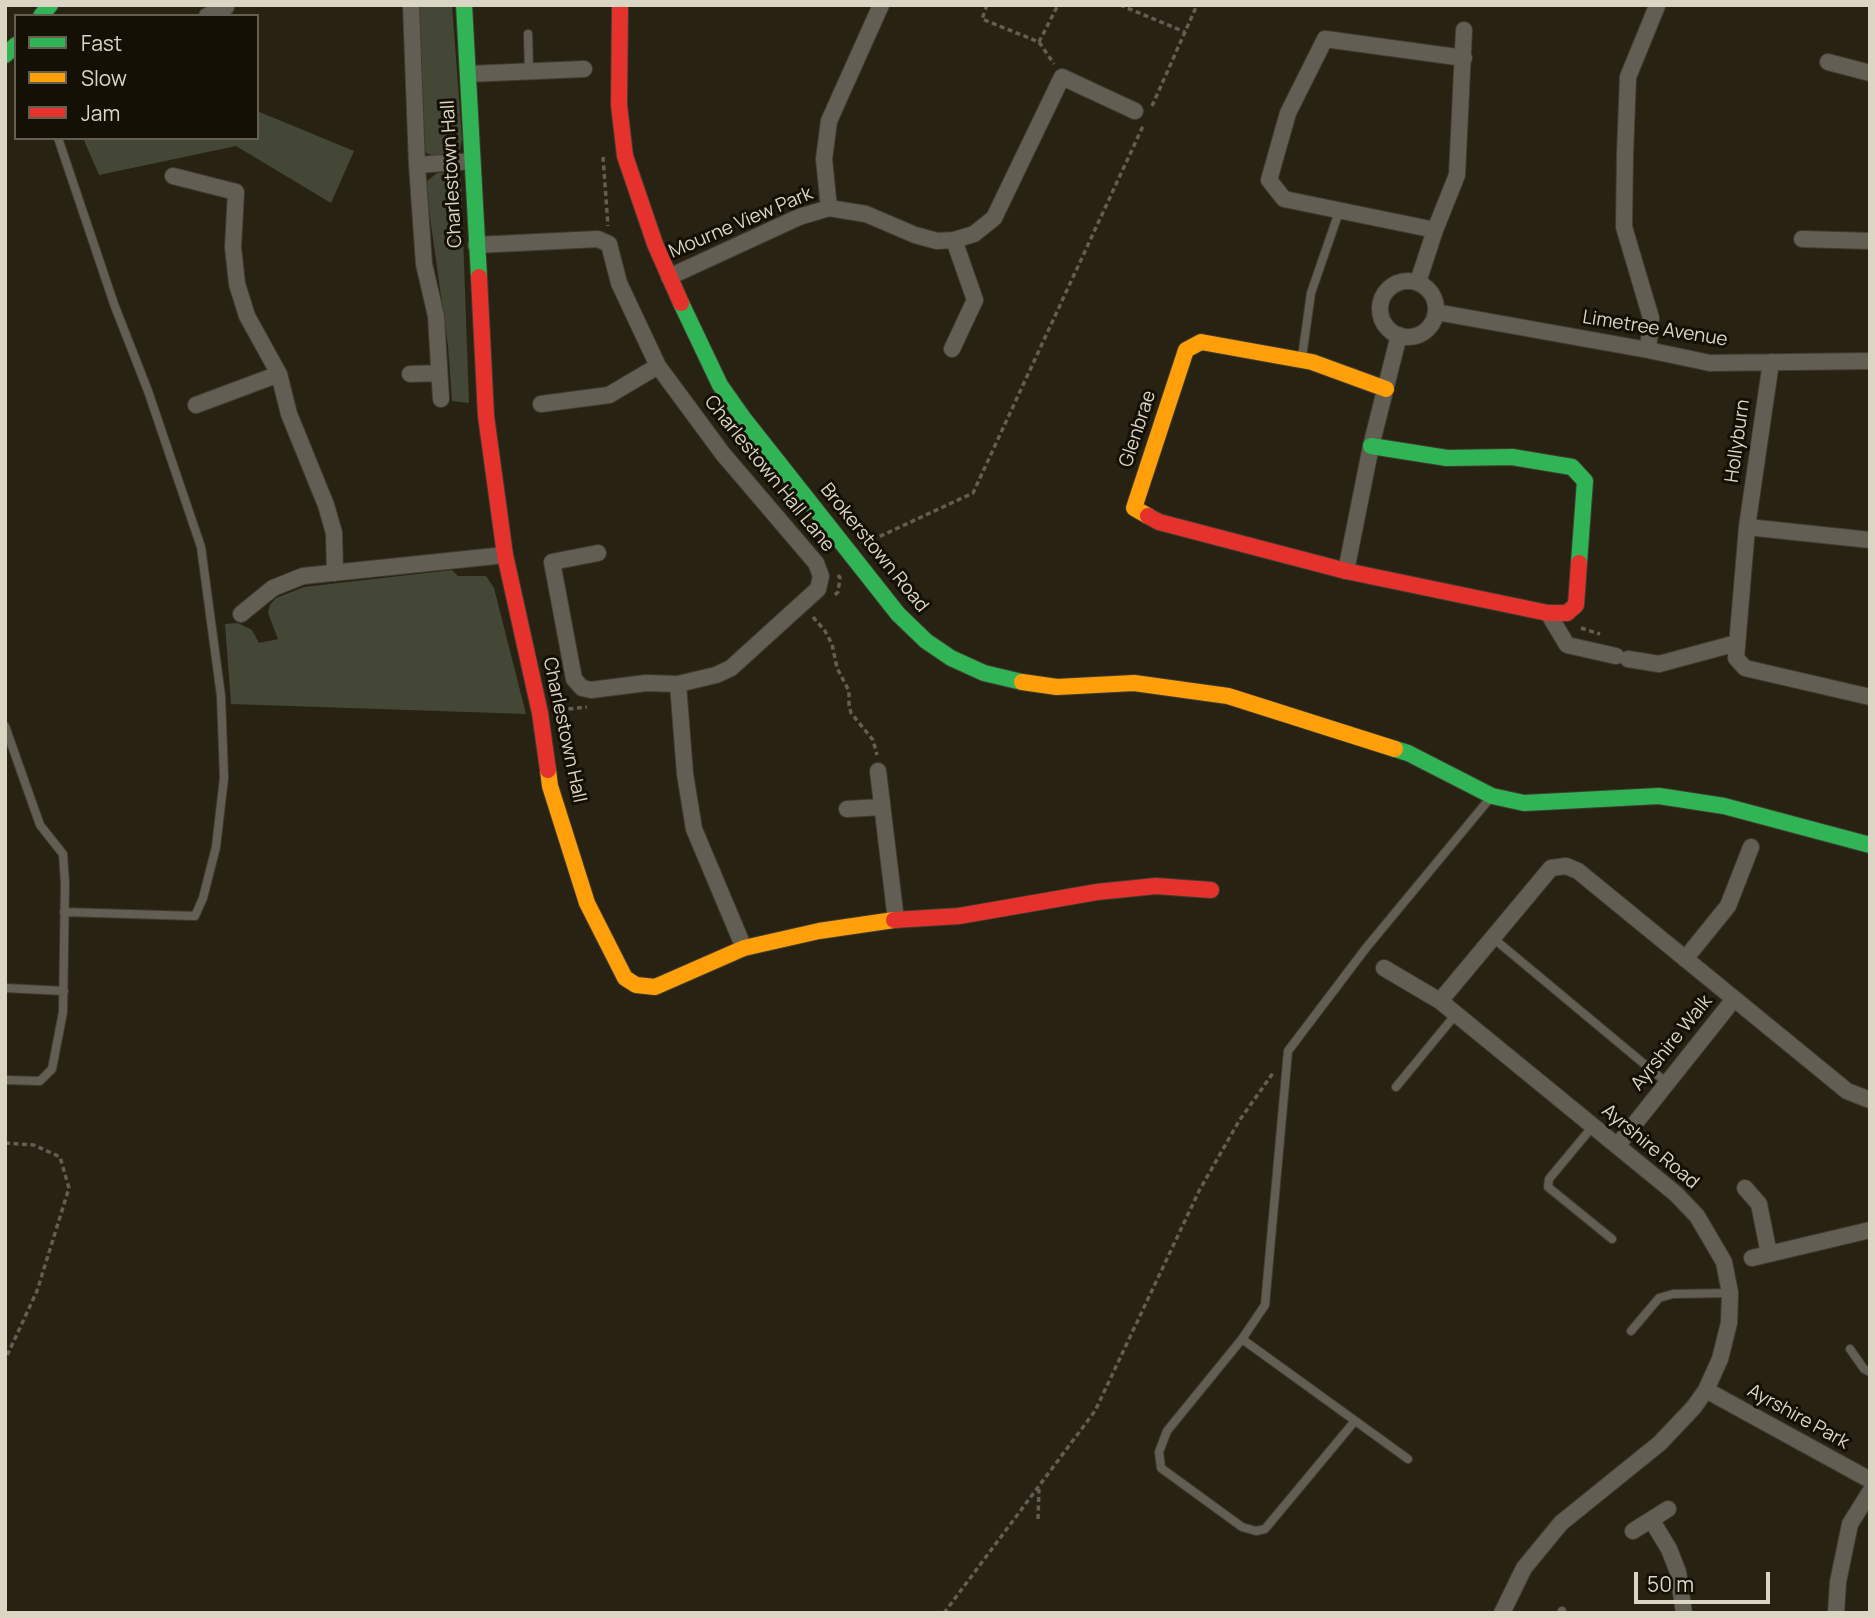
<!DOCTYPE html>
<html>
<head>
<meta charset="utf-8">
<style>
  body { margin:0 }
  #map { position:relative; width:1875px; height:1618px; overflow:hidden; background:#282212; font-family:Manrope,sans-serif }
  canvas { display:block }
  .frame { position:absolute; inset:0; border:7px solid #dbd5c4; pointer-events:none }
  .legend { position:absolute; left:14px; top:14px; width:245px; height:126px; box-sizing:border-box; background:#151005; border:2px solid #645f51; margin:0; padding:9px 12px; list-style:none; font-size:21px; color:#dbd5c4 }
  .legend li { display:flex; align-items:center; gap:14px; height:35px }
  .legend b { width:35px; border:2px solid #645f51 }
  .scale { position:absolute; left:1634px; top:1572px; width:136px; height:32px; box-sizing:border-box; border:4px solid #dbd5c4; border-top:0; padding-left:9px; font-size:21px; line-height:24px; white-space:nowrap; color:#dbd5c4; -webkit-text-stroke:5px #151005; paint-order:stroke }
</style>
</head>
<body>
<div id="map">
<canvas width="1875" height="1618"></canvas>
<div class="frame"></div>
<ul class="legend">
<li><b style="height:9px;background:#30b455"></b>Fast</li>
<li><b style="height:9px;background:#ff9f0a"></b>Slow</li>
<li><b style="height:9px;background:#e5322d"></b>Jam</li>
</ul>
<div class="scale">50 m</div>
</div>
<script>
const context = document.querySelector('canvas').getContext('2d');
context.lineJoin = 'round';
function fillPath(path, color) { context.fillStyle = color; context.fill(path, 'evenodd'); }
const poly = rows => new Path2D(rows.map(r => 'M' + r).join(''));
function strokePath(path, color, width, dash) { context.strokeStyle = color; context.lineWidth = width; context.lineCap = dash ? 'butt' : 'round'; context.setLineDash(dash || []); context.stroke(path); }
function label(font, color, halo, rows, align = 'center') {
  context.font = font + ' Manrope,sans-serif'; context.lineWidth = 6; context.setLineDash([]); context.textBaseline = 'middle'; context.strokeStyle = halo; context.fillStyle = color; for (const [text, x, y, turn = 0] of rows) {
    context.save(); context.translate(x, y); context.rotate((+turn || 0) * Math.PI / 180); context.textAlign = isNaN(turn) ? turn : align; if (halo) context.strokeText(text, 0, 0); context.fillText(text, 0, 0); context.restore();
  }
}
const green = poly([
  [417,5,452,5,462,139,460,149,453,156,437,157,426,153,423,144],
  [257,111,354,151,331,203,236,146,99,175,83,138,257,138],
  [454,172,461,180,469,403,452,401,448,346,427,196,427,181,437,173],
  [452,570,458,576,486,576,494,588,526,714,231,704,225,624,238,623,252,630,259,643,278,639,268,613,270,605,276,598,304,587]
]);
const path = poly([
  [987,5,982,19,1039,42,1054,64],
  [1120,5,1185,32],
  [1039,42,1058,5],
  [1152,106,1197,5],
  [603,157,608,226],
  [863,539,872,540,877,547,878,557],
  [872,540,973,493,1143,126],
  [835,595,838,592,840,578,837,573],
  [813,617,825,631,832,644,837,668,849,691,849,704,851,713,873,740,877,755],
  [1581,628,1600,634],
  [560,710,587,707],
  [5,1143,34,1145,60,1157,69,1188,37,1291,5,1360],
  [1038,1519,1039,1489],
  [944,1613,1095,1411,1199,1191,1239,1121,1273,1073]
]);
const lane = poly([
  [528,34,529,71],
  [58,138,114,304,148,391,201,547,221,696,224,778,216,847,203,898,195,916,64,912],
  [1302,357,1311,293,1340,209],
  [5,726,40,825,63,854,65,883,63,1012,52,1069,40,1081,5,1080],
  [1493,938,1667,1083],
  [5,988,64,991],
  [1396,1087,1456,1014],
  [1593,1126,1549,1179,1548,1187,1612,1239],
  [1631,1331,1659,1298,1673,1294,1730,1293],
  [1242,1339,1167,1431,1159,1452,1161,1468,1242,1527,1256,1531,1265,1529,1354,1422],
  [1850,1349,1864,1369,1870,1372],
  [1408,1459,1242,1339,1265,1305,1288,1051,1366,948,1491,797],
  [1562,1611,1562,1613]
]);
const street = poly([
  [411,5,417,165,472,161],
  [207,16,226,7],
  [1828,62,1870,73],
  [468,74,584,69],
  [417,165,424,264,436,316,441,399],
  [173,176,236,192,233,247,237,284,247,316,279,374,289,414,326,505,334,533,335,573],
  [829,208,824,159,829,121,881,5],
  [1435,230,1284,199,1269,180,1288,113,1325,39,1464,58],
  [1802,239,1870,241],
  [476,245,598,239,609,244,619,283,658,366,723,454,816,563,821,576,818,589,731,668,716,675,678,684,646,683,591,690,582,688,574,679,552,562,598,553],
  [669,277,799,217,829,208,866,214,915,235,937,241,954,240,974,234,994,218,1062,77,1135,111],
  '1380 309a28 28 0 1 1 56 0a28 28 0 1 1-56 0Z',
  [1418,282,1435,230,1457,175,1464,30],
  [1436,312,1648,350,1710,363,1870,361],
  [952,349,975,300,954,240],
  [1648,350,1651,318,1624,227,1625,154,1628,77,1657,6],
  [1771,362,1747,527,1736,658,1745,668,1870,697],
  [410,374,439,373],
  [541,404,609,395,658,366],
  [196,405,279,374],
  [1747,527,1870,540],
  [1346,571,1371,446,1399,335],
  [1548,613,1567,645,1616,656],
  [241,614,273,588,303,576,505,555],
  [1628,659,1659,664,1737,643],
  [678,684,685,774,694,829,744,948],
  [878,771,896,920],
  [847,809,882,807],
  [1685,959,1728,906,1751,847],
  [1384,968,1440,1001,1676,1194,1697,1216,1724,1262,1730,1293,1729,1323,1720,1359,1706,1390,1694,1407,1660,1443,1561,1523,1524,1568,1502,1613],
  [1440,1001,1551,868,1566,866,1578,871,1847,1091,1870,1100],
  [1617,1146,1734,999],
  [1745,1188,1759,1204,1769,1254],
  [1752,1258,1870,1230],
  [1706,1390,1870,1480],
  [1652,1521,1669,1549,1678,1572,1684,1613],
  [1633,1531,1668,1509],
  [1836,1613,1838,1582,1850,1524,1870,1492]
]);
const fast = poly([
  [464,5,479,277],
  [41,16,50,5],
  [5,55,16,45],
  [681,303,720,385,744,419,898,614,926,641,951,658,984,673,1022,682],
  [1371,446,1447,458,1512,457,1572,467,1585,481,1579,563],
  [1395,749,1408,753,1492,796,1524,803,1659,796,1724,806,1870,845]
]);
const slow = poly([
  [1148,516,1134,508,1186,350,1201,342,1312,362,1386,389],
  [1022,682,1057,687,1134,683,1228,696,1395,749],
  [548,770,550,786,587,903,625,978,636,985,655,987,744,948,819,931,894,920]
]);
const jam = poly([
  [620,5,619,105,625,156,655,244,681,303],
  [479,277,486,416,505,555,540,713,548,770],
  [1148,516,1159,522,1346,571,1548,613,1567,613,1576,605,1579,563],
  [894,920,959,916,1097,892,1156,886,1211,890]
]);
const streetNames = [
  ["Charlestown Hall",452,174,-93],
  ["Mourne View Park",741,223,-23],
  ["Limetree Avenue",1655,329,9],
  ["Glenbrae",1138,429,-72],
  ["Hollyburn",1738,441,-82],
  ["Charlestown Hall Lane",769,474,51],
  ["Brokerstown Road",874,548,51],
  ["Charlestown Hall",564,730,78],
  ["Ayrshire Walk",1672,1043,-51],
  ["Ayrshire Road",1650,1147,40],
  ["Ayrshire Park",1798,1417,29]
];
fillPath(green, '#444736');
strokePath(lane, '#413c31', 10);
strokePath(street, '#413c31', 18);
strokePath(fast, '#413c31', 18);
strokePath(slow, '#413c31', 18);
strokePath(jam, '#413c31', 18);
strokePath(path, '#635e54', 3.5, [5, 3.5]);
strokePath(lane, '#635e53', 8);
strokePath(street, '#635e53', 16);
strokePath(fast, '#30b455', 16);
strokePath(slow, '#ff9f0a', 16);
strokePath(jam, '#e5322d', 16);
label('19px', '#dbd5c4', '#151005', streetNames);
</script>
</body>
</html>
